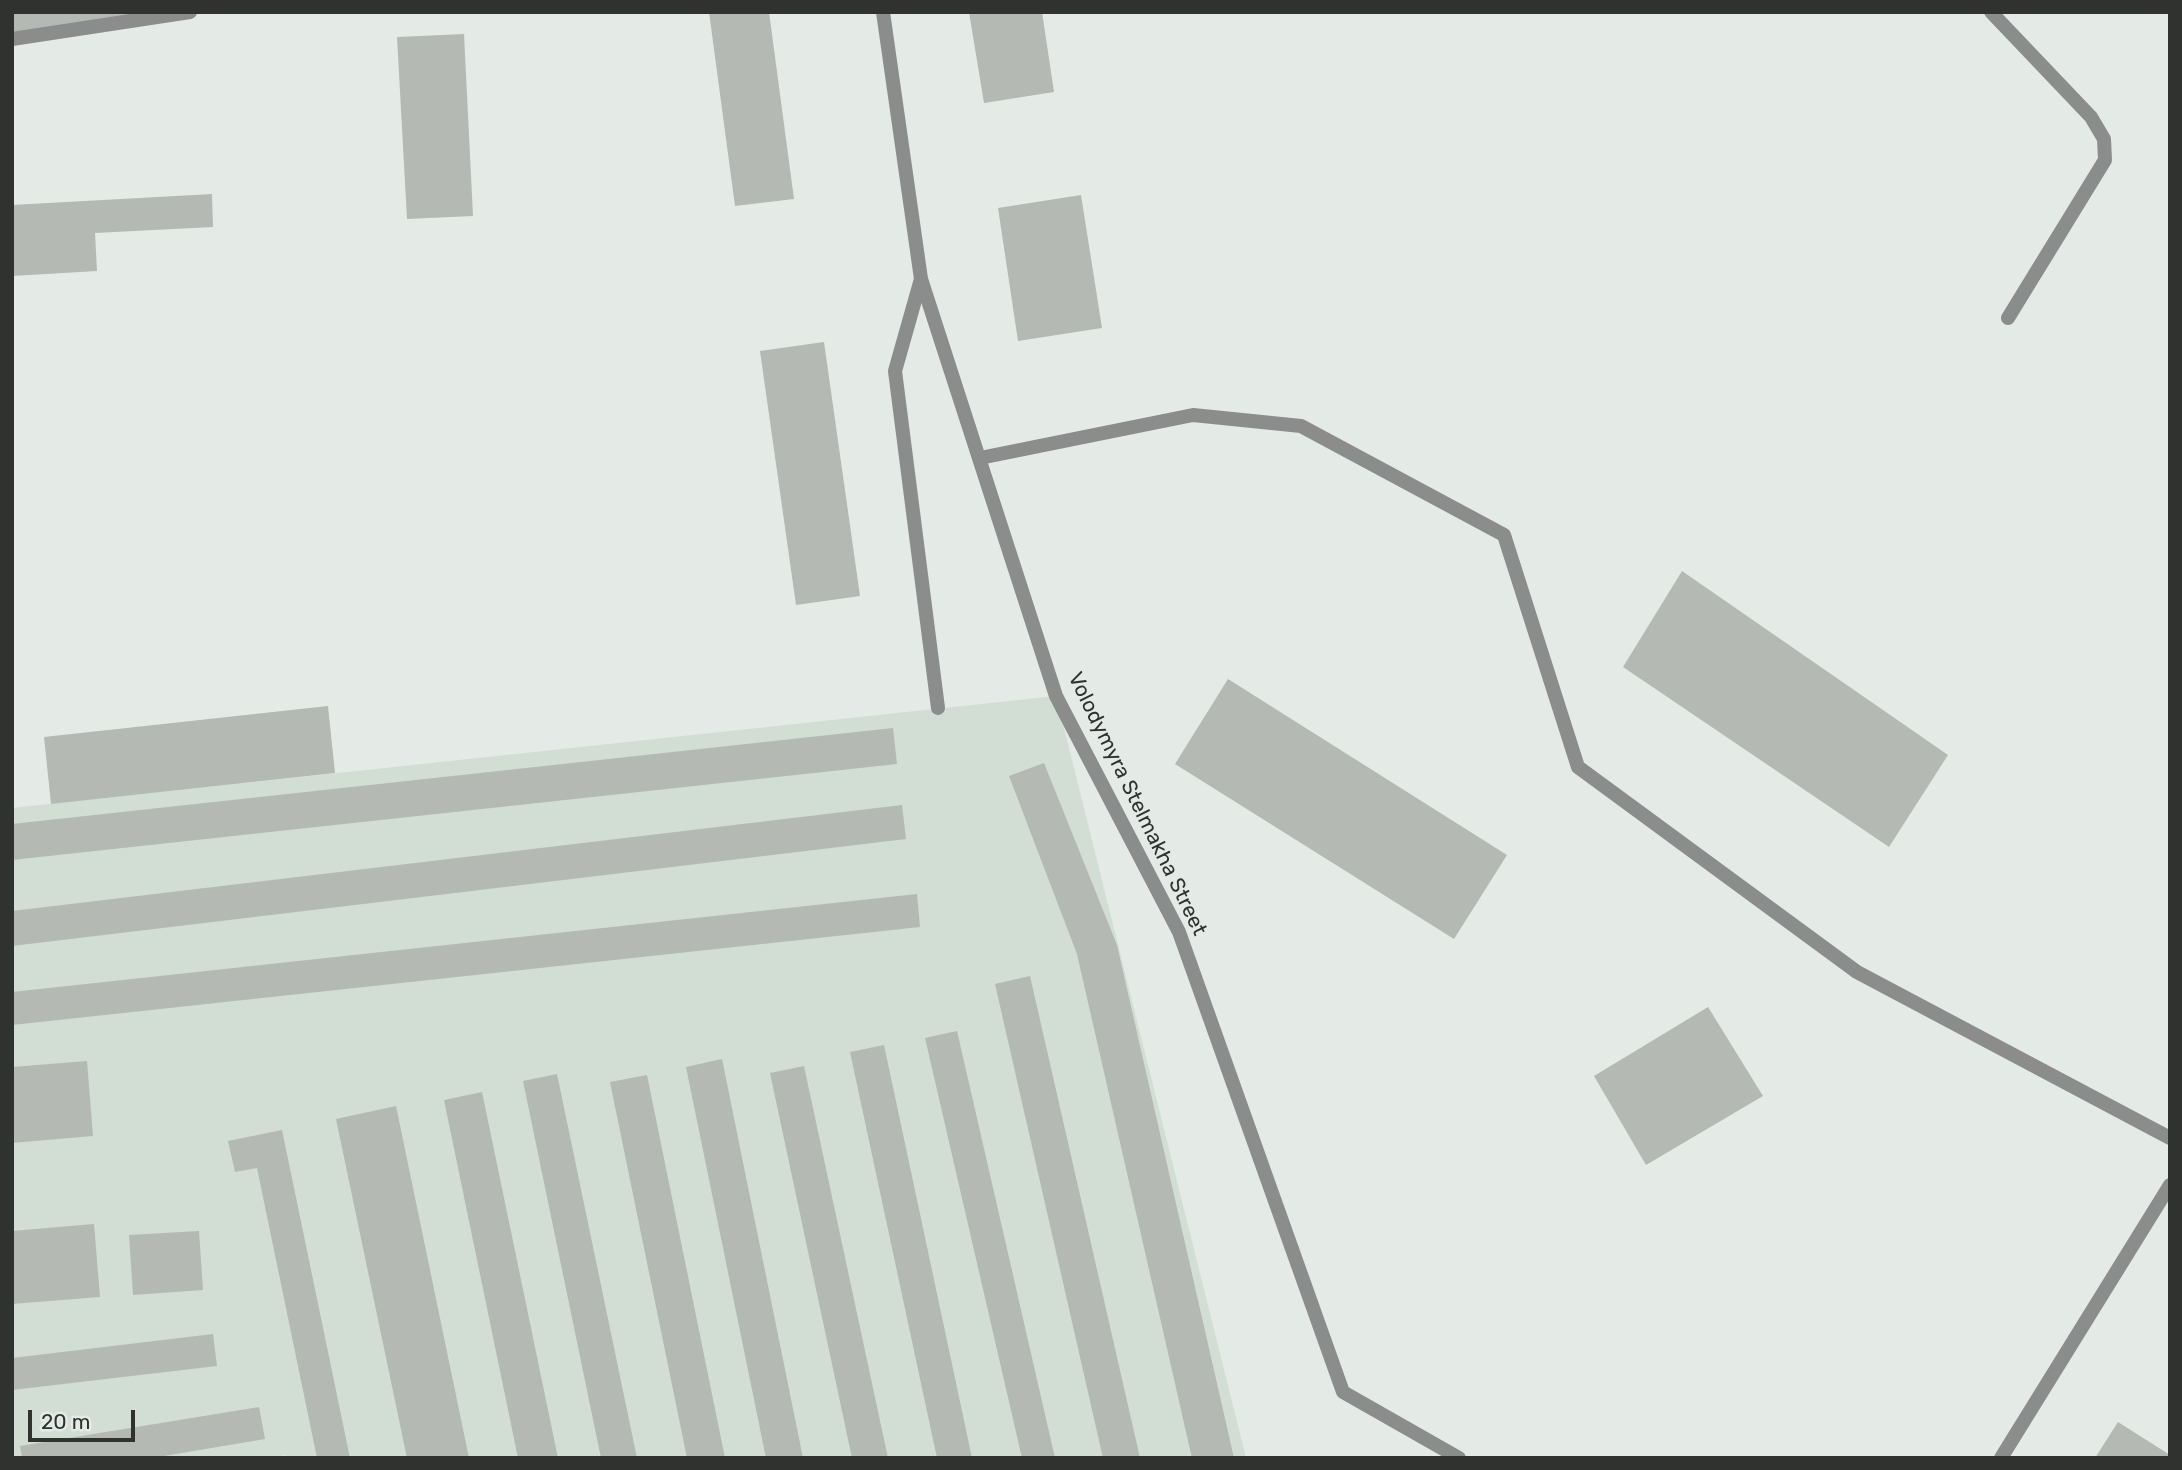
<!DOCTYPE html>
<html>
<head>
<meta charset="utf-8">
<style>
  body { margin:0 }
  #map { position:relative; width:2182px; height:1470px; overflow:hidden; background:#e4eae5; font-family:Rubik,sans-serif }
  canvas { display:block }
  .frame { position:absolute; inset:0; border:14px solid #303230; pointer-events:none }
  .scale { position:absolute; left:28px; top:1410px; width:107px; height:32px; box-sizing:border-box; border:4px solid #303230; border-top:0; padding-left:9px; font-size:21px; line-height:24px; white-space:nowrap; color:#303230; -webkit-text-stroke:5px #e4eae5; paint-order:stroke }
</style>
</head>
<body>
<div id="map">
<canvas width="2182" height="1470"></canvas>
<div class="frame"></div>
<div class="scale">20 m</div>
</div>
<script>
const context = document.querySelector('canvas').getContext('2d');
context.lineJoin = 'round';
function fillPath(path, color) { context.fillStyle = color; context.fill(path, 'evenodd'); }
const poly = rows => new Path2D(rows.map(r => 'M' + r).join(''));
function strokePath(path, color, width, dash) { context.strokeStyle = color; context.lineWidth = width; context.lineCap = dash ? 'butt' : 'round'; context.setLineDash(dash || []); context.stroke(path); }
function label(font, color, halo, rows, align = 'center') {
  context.font = font + ' Rubik,sans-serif'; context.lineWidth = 6; context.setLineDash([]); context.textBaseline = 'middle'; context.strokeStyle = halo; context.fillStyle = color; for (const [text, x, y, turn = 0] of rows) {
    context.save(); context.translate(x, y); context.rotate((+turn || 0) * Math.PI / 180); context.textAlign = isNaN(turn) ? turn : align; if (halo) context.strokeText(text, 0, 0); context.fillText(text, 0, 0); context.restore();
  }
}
const built = poly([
  [1056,696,1246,1458,287,1458,286,1455,268,1458,12,1458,12,808]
]);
const building = poly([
  [12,12,193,12,12,37],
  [709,12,769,12,794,199,735,206],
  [969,12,1042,12,1054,92,984,103],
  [464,34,473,216,407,219,397,37],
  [212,194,213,227,95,233,97,271,12,276,12,205],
  [1081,195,1102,328,1018,341,998,208],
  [824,342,860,596,796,605,760,351],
  [1682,571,1948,755,1889,847,1623,667],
  [1228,679,1507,855,1454,939,1175,764],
  [328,706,335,773,51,804,44,737],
  [893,728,897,764,12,860,12,824],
  [1044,763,1117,945,1234,1458,1192,1458,1077,954,1009,776],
  [902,805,906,839,12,946,12,911],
  [917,894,920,927,12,1025,12,992],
  [1030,976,1140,1458,1103,1458,995,984],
  [1708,1007,1763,1096,1646,1165,1594,1076],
  [957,1031,1055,1458,1022,1458,925,1038],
  [884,1045,972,1458,937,1458,850,1052],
  [722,1059,803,1458,766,1458,686,1067],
  [87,1061,93,1136,12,1143,12,1067],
  [804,1066,888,1458,852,1458,770,1073],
  [557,1074,637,1458,601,1458,523,1081],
  [647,1075,725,1458,687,1458,610,1082],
  [482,1092,558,1458,518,1458,444,1100],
  [396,1106,469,1458,407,1458,336,1119],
  [282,1130,350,1458,317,1458,257,1168,235,1172,228,1141],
  [94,1224,100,1297,12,1304,12,1231],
  [199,1231,203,1290,133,1295,129,1235],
  [213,1334,217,1366,12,1390,12,1358],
  [259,1407,265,1439,152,1458,22,1458,20,1446],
  [2118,1422,2170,1455,2170,1458,2095,1458]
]);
const service = poly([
  [1991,12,2091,117,2104,139,2105,160,2008,318],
  [12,39,190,12],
  [921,279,895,371,938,708],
  [980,458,1193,415,1301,426,1504,535,1578,767,1857,972,2170,1138]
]);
const minor = poly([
  [883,12,921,279,1056,696,1179,932,1343,1392,1459,1458],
  [2001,1458,2170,1185]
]);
const streetNames = [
  ["Volodymyra Stelmakha Street",1137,804,64]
];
fillPath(built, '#d2ddd3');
fillPath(building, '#b4b9b4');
strokePath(service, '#8a8d8b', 14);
strokePath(minor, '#8a8d8b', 14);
label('21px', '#303230', '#e4eae5', streetNames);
</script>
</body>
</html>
